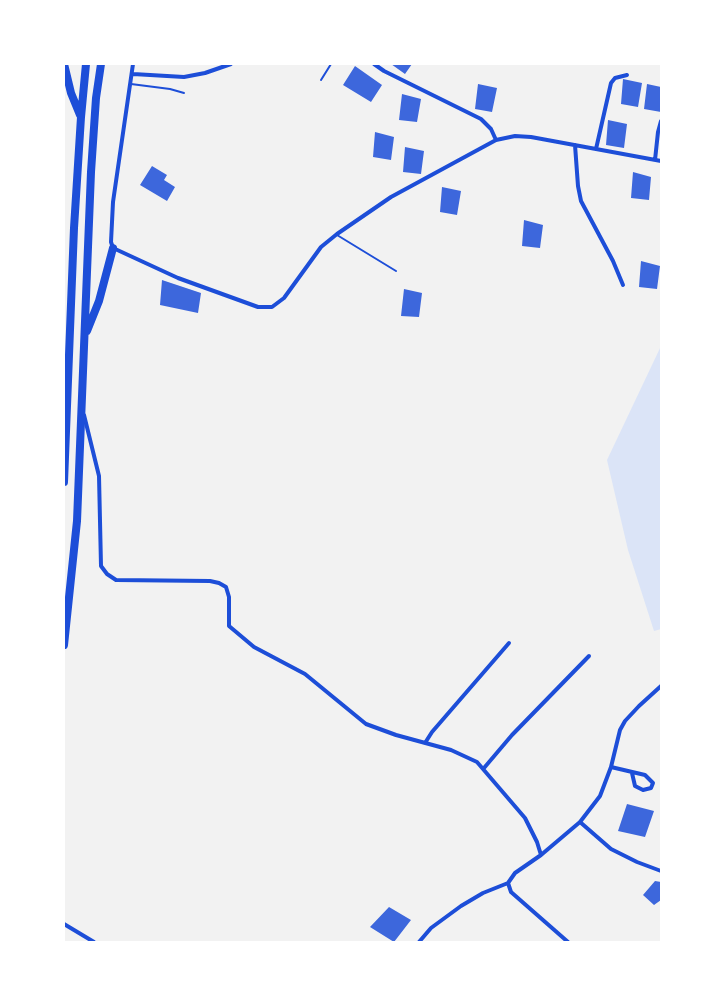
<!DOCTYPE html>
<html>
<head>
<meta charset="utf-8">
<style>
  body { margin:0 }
  #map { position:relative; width:725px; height:1006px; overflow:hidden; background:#f2f2f2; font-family:Helvetica,sans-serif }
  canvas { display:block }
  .frame { position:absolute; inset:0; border:65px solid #fff; pointer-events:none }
</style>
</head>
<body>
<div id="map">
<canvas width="725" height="1006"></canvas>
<div class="frame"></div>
</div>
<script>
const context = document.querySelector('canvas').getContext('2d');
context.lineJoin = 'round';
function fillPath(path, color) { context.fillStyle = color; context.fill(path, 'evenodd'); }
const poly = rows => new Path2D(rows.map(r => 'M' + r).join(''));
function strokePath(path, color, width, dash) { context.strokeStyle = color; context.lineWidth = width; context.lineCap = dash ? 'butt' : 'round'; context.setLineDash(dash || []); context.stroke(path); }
const green = poly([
  [661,346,661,629,654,631,628,550,607,460]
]);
const building = poly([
  [391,64,412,64,405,74],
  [355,66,382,85,371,102,343,85],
  [623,79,642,83,638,107,621,104],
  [478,84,497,88,492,112,475,109],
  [647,84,661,87,661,112,644,109],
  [402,94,421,99,417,122,399,120],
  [608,120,627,124,624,148,606,145],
  [375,132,394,137,391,160,373,157],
  [405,147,424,151,421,174,403,172],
  [152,166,167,175,164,180,175,187,167,201,140,185],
  [633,172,651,177,649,200,631,198],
  [442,187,461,191,457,215,440,212],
  [524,220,543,225,540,248,522,246],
  [641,261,660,266,657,289,639,287],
  [162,280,201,293,198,313,160,305],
  [404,289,422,293,419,317,401,316],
  [627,804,654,811,645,837,618,831],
  [655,881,661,882,661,900,654,905,643,895],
  [389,907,411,920,394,942,370,927]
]);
const service = poly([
  [321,80,331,64],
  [131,84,170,89,184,93],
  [337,235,396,271]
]);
const minor = poly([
  [133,64,113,202,111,242,113,248,178,278,258,307,272,307,284,298,321,247,337,234,391,197,496,140,515,136,531,137,661,161],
  [374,64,384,71,481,119,491,129,496,140],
  [133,74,184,77,205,73,231,64],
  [575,145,578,186,581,201,613,261,623,285],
  [596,149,611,83,615,78,627,75],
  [655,160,658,132,661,121],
  [84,415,99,476,101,566,107,574,116,580,210,581,219,583,226,587,229,597,229,626,254,647,305,674,366,724,396,735,451,750,477,762,525,818,537,842,541,855],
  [425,743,432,732,509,643],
  [611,767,645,775,653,783,651,788,643,790,635,786,632,773],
  [484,768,512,735,589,656],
  [580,822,611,849,637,862,661,871],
  [508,883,511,892,568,942],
  [64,924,94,942],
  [419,942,431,928,461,906,483,893,508,883,515,873,541,855,580,822,600,796,611,767,620,730,625,721,639,706,661,686]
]);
const motorway = poly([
  [64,64,71,93,80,115],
  [87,331,99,301,113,248],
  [64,482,74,228,81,117,86,64],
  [64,645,77,521,91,172,96,98,101,64]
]);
fillPath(green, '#dbe4f7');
fillPath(building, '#3d67dc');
strokePath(service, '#1d4ed8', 2);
strokePath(minor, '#1d4ed8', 4);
strokePath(motorway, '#1d4ed8', 8);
</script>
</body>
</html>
